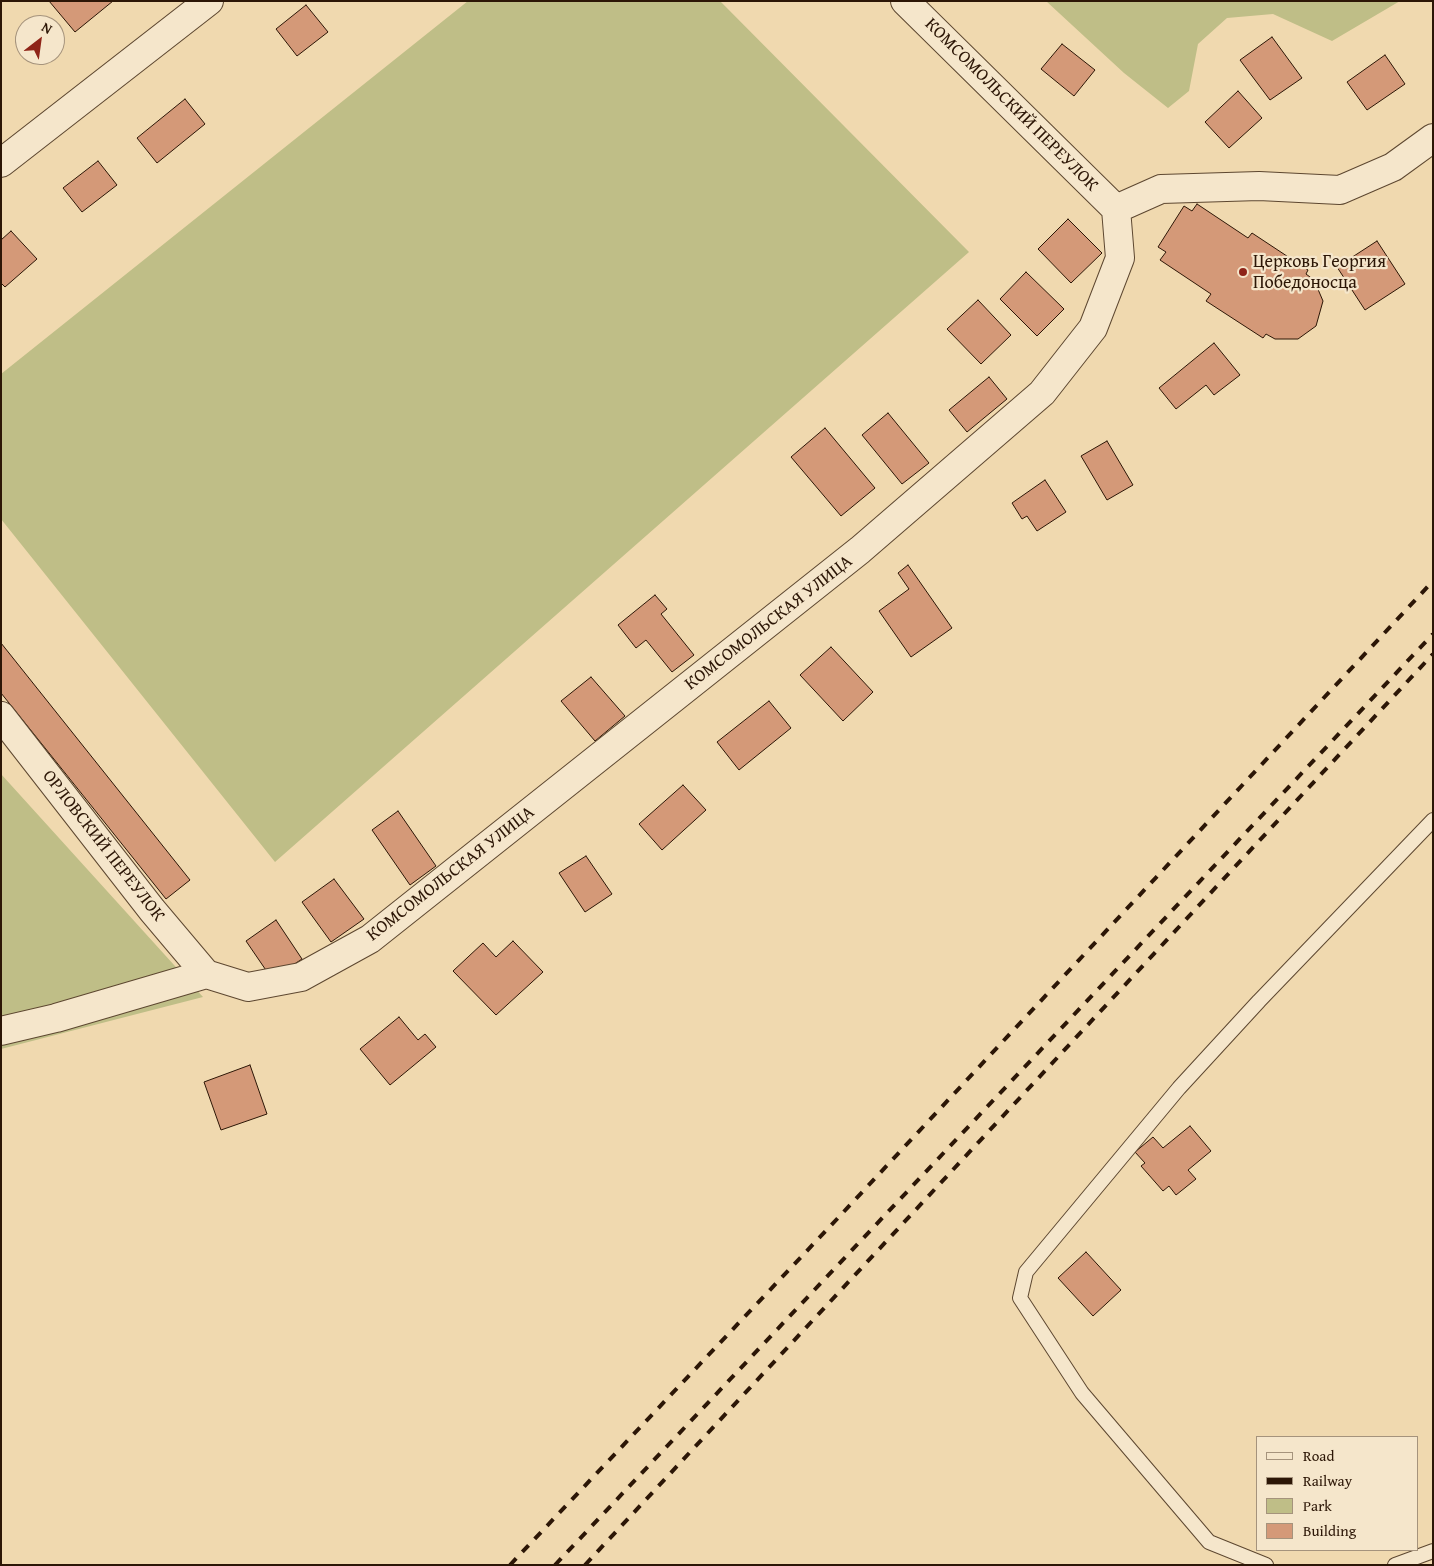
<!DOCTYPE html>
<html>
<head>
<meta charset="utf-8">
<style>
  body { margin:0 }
  #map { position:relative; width:1434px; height:1566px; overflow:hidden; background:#f0d9af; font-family:"Gentium Book Plus",serif }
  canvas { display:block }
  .frame { position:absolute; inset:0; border:2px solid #2c1606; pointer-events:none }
  .legend { position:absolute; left:1256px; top:1436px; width:162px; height:115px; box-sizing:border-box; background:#f5e6cb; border:1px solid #a5937c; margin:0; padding:6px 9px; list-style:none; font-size:15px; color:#2c1606 }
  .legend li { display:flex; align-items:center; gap:10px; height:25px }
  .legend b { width:25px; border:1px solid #a5937c }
  .north { position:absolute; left:15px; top:15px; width:50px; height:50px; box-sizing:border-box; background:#f5e6cb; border:1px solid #a5937c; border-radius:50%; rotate:30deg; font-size:14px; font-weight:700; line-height:20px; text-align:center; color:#2c1606 }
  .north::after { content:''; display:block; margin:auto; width:18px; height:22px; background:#8f2418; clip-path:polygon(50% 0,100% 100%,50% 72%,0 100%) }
</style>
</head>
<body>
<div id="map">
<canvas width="1434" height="1566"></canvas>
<div class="frame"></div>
<ul class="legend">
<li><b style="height:6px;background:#f5e6cb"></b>Road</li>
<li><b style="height:6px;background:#2c1606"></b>Railway</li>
<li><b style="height:14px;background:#bfbe87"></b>Park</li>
<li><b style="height:14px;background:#d49978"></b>Building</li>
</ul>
<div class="north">N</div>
</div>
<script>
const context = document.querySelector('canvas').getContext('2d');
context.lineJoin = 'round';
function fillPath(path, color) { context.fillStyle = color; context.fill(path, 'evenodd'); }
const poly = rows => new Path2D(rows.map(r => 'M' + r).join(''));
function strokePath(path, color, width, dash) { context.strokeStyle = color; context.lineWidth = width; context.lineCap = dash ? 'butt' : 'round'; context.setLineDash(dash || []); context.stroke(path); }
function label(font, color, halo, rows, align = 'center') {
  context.font = font + ' "Gentium Book Plus",serif'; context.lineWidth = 4.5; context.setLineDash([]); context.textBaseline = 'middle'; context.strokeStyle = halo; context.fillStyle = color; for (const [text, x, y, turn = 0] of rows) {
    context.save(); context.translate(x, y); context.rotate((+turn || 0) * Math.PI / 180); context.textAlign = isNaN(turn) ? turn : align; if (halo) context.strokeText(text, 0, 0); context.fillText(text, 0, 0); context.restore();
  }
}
const green = poly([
  [468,1,720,1,969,252,275,862,1,519,1,374],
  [1046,1,1400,1,1332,41,1273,14,1227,18,1198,44,1189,91,1168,108,1124,73],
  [1,774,203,997,1,1049]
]);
const building = poly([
  [49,1,113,1,75,32,49,1],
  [306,5,328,32,297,56,276,29,306,5],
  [1272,37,1302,78,1270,100,1240,60,1272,37],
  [1062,44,1095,70,1074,96,1041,69,1062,44],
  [1385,55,1405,84,1367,110,1347,82,1385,55],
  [1238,91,1262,118,1229,148,1205,122,1238,91],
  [185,99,205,124,157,163,137,138,185,99],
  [98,161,117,185,82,212,63,188,98,161],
  [1197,204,1248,238,1252,233,1308,270,1306,274,1314,280,1323,301,1316,326,1298,339,1275,339,1266,334,1263,338,1206,301,1211,294,1160,260,1166,252,1158,247,1184,206,1192,211,1197,204],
  [1068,219,1102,253,1071,283,1038,249,1068,219],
  [11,231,37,259,5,287,1,283,1,240,11,231],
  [1377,241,1405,284,1365,310,1337,267,1377,241],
  [1026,272,1064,309,1037,336,1000,299,1026,272],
  [978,300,1011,335,981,364,947,329,978,300],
  [1214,343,1240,375,1214,395,1206,385,1176,409,1159,388,1214,343],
  [989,377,1007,399,967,432,949,410,989,377],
  [888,413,929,463,902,484,862,435,888,413],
  [825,428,875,488,841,516,791,457,825,428],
  [1107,441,1133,485,1107,500,1081,456,1107,441],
  [1045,480,1066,512,1037,531,1027,516,1022,519,1012,503,1045,480],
  [908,565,952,628,911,657,879,611,909,589,898,573,908,565],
  [655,595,667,609,661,614,694,655,672,672,646,640,636,648,618,625,655,595],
  [1,643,190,880,166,899,1,693,1,643],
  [831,647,873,692,843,721,800,675,831,647],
  [591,677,625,716,595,741,561,701,591,677],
  [769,701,791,728,739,770,717,742,769,701],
  [683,785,706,810,662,850,639,824,683,785],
  [398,811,436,866,410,885,372,830,398,811],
  [586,856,612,894,585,912,559,873,586,856],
  [334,879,364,919,331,942,302,902,334,879],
  [276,920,302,959,272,979,246,941,276,920],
  [513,941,543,972,496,1015,453,971,483,943,496,957,513,941],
  [399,1017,418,1040,425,1034,436,1047,390,1085,360,1049,399,1017],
  [250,1065,267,1114,221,1130,204,1082,250,1065],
  [1190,1126,1211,1151,1188,1170,1196,1179,1176,1195,1169,1186,1163,1191,1141,1166,1145,1163,1135,1152,1153,1137,1163,1148,1190,1126],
  [1086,1252,1121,1290,1093,1316,1058,1278,1086,1252]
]);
const lane = poly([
  [1266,1565,1209,1542,1082,1393,1020,1298,1026,1272,1179,1088,1259,1001,1433,820],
  [1395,1565,1433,1551]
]);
const street = poly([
  [905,1,1116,209],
  [1,163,209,1],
  [1116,209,1161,189,1259,186,1340,190,1393,167,1433,138],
  [1,716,152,910,206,974],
  [1,1031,56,1018,206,974,248,987,301,977,370,939,860,550,1042,393,1093,328,1120,258,1116,209]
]);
const rail = poly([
  [510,1565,837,1219,1433,581],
  [555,1565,1433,634],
  [585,1565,1433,654]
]);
const markers = [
  [1243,272,5,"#8f2418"]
];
const streetNames = [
  ["КОМСОМОЛЬСКИЙ ПЕРЕУЛОК",1011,105,45],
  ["КОМСОМОЛЬСКАЯ УЛИЦА",769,623,-38],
  ["ОРЛОВСКИЙ ПЕРЕУЛОК",103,846,52],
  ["КОМСОМОЛЬСКАЯ УЛИЦА",451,874,-38]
];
const poiNames = [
  ["Церковь Георгия",1253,262],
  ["Победоносца",1253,283]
];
fillPath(green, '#bfbe87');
fillPath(building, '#d49978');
strokePath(building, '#2c1606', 1);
strokePath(lane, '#5d4730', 16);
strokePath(street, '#5d4730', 30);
strokePath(lane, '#f5e6cb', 14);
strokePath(street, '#f5e6cb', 28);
strokePath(rail, '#2c1606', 4, [9, 9]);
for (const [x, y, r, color] of markers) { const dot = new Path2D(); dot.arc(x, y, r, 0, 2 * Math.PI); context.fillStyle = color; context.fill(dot); strokePath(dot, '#f5e6cb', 2); }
label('18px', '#2c1606', '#f5e6cb', streetNames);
label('18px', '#2c1606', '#f5e6cb', poiNames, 'left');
</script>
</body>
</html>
